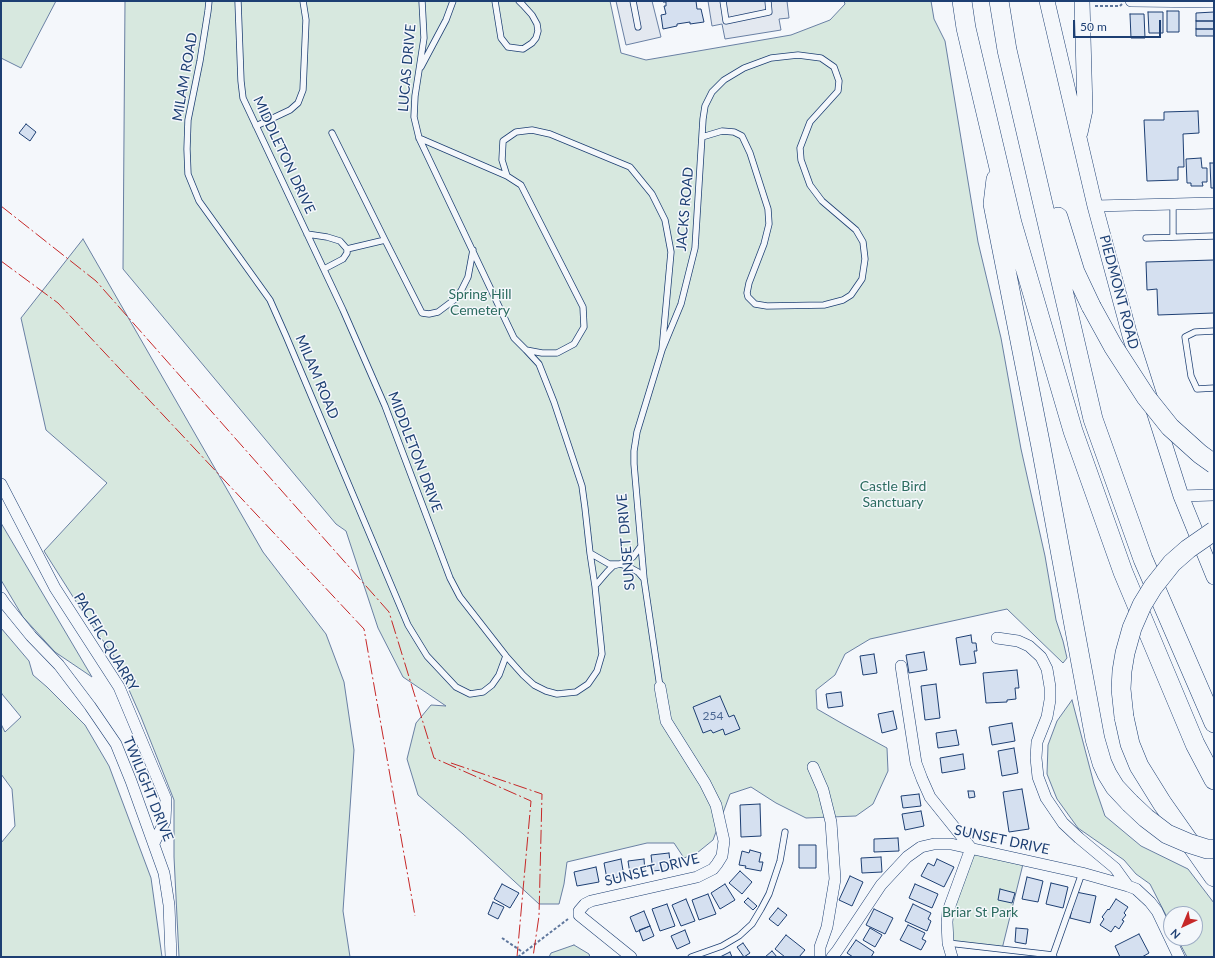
<!DOCTYPE html>
<html>
<head>
<meta charset="utf-8">
<style>
  body { margin:0 }
  #map { position:relative; width:1215px; height:958px; overflow:hidden; background:#f4f7fb; font-family:Lato,sans-serif }
  canvas { display:block }
  .frame { position:absolute; inset:0; border:2px solid #1d3f73; pointer-events:none }
  .north { position:absolute; left:1163px; top:906px; width:40px; height:40px; box-sizing:border-box; background:#f4f7fb; border:1px solid #9eadc5; border-radius:50%; rotate:224deg; font-size:11px; font-weight:700; line-height:16px; text-align:center; color:#1d3f73 }
  .north::after { content:''; display:block; margin:auto; width:14px; height:18px; background:#c62828; clip-path:polygon(50% 0,100% 100%,50% 72%,0 100%) }
  .scale { position:absolute; left:1073px; top:20px; width:88px; height:18px; box-sizing:border-box; border:2px solid #1d3f73; border-top:0; padding-left:5px; font-size:12px; line-height:14px; white-space:nowrap; color:#1d3f73; -webkit-text-stroke:3px #f4f7fb; paint-order:stroke }
</style>
</head>
<body>
<div id="map">
<canvas width="1215" height="958"></canvas>
<div class="frame"></div>
<div class="north">N</div>
<div class="scale">50 m</div>
</div>
<script>
const context = document.querySelector('canvas').getContext('2d');
context.lineJoin = 'round';
function fillPath(path, color) { context.fillStyle = color; context.fill(path, 'evenodd'); }
const poly = rows => new Path2D(rows.map(r => 'M' + r).join(''));
function strokePath(path, color, width, dash) { context.strokeStyle = color; context.lineWidth = width; context.lineCap = dash ? 'butt' : 'round'; context.setLineDash(dash || []); context.stroke(path); }
function label(font, color, halo, rows, align = 'center') {
  context.font = font + ' Lato,sans-serif'; context.lineWidth = 3; context.setLineDash([]); context.textBaseline = 'middle'; context.strokeStyle = halo; context.fillStyle = color; for (const [text, x, y, turn = 0] of rows) {
    context.save(); context.translate(x, y); context.rotate((+turn || 0) * Math.PI / 180); context.textAlign = isNaN(turn) ? turn : align; if (halo) context.strokeText(text, 0, 0); context.fillText(text, 0, 0); context.restore();
  }
}
const green = poly([
  [1,1,56,1,21,68,1,58,1,1],
  [125,1,610,1,621,53,646,60,791,35,830,20,845,4,844,1,931,1,934,19,945,41,978,242,1001,338,1021,449,1045,556,1056,620,1063,641,1067,658,1063,663,1007,609,870,639,845,654,835,675,816,690,817,709,843,724,887,748,888,771,873,804,856,816,806,818,776,803,751,787,730,794,713,840,697,853,684,858,674,843,647,843,567,862,564,884,559,904,539,904,463,834,418,795,407,759,416,723,431,705,446,706,403,677,378,628,346,531,336,524,123,269,125,1],
  [83,239,263,552,326,634,344,682,354,750,343,911,350,957,179,957,174,857,174,800,141,717,114,656,82,611,44,551,107,483,46,430,21,318,83,239],
  [1,523,92,677,55,652,23,617,1,580,1,523],
  [1,628,29,661,33,675,47,687,85,725,109,766,151,878,162,957,1,957,1,843,15,826,12,789,1,774,1,724,5,732,21,717,2,694,1,691,1,628],
  [1072,700,1094,784,1105,816,1141,846,1188,869,1214,903,1214,957,1187,957,1177,938,1195,938,1195,914,1171,914,1171,925,1150,884,1136,874,1124,860,1078,828,1057,799,1047,774,1048,745,1057,721,1072,700],
  [971,848,1024,860,1002,949,948,943,947,922,971,848],
  [574,945,589,954,590,957,549,957,551,953,574,945]
]);
const parking = poly([
  [616,1,652,1,661,37,626,45,616,1],
  [708,1,787,1,789,18,779,19,781,30,725,39,722,24,712,26,708,1]
]);
const building = poly([
  [663,1,696,1,697,9,701,9,704,22,690,24,690,22,677,24,677,26,663,29,661,15,666,14,664,6,666,6,666,2,663,2,663,1],
  [1167,11,1179,11,1179,32,1167,32,1167,11],
  [1148,12,1163,12,1163,33,1149,33,1148,12],
  [1214,12,1214,21,1196,21,1196,13,1214,12],
  [1130,14,1144,14,1145,38,1131,38,1130,14],
  [1196,21,1214,21,1214,29,1196,29,1196,21],
  [1196,29,1214,29,1214,36,1196,36,1196,29],
  [1198,111,1199,133,1183,134,1184,167,1178,167,1178,180,1147,181,1144,120,1164,120,1164,112,1198,111],
  [26,124,36,132,30,141,19,133,26,124],
  [1201,158,1202,168,1207,168,1207,182,1202,182,1203,186,1191,186,1191,183,1187,183,1186,159,1201,158],
  [1210,163,1214,163,1214,188,1211,188,1210,163],
  [1214,260,1214,313,1158,315,1157,289,1147,290,1146,262,1214,260],
  [971,635,972,643,976,643,977,651,974,651,976,663,960,665,956,638,971,635],
  [924,652,927,670,909,673,906,655,924,652],
  [874,654,877,673,863,675,860,656,874,654],
  [1017,670,1019,688,1015,688,1016,699,1007,700,1007,702,986,703,983,673,1017,670],
  [936,684,940,718,925,720,921,686,936,684],
  [841,692,843,706,828,708,826,694,841,692],
  [720,696,729,717,734,715,740,729,725,735,723,729,713,733,711,730,703,733,693,707,720,696],
  [893,711,897,729,882,733,878,714,893,711],
  [1012,723,1015,741,992,745,989,727,1012,723],
  [956,730,959,745,938,748,936,733,956,730],
  [1014,748,1018,773,1002,776,998,751,1014,748],
  [963,754,965,769,942,773,940,758,963,754],
  [1022,789,1029,829,1009,832,1003,792,1022,789],
  [968,791,974,791,975,797,969,798,968,791],
  [919,794,921,806,903,808,901,796,919,794],
  [760,804,761,836,741,837,740,805,760,804],
  [921,811,924,826,905,830,902,814,921,811],
  [898,838,899,851,874,852,874,839,898,838],
  [799,845,816,845,816,868,799,868,799,845],
  [750,850,761,853,759,862,763,862,761,871,745,868,746,866,739,865,742,851,749,853,750,850],
  [669,853,671,869,653,871,651,855,669,853],
  [881,857,882,872,862,873,861,858,881,857],
  [621,859,624,876,607,879,604,863,621,859],
  [644,859,645,872,630,874,628,861,644,859],
  [937,859,954,867,944,887,921,876,928,863,934,866,937,859],
  [596,867,599,882,577,886,574,872,596,867],
  [740,871,752,882,742,894,729,883,740,871],
  [850,876,863,882,852,906,839,900,850,876],
  [1027,877,1043,881,1038,902,1022,899,1027,877],
  [1051,883,1068,887,1063,908,1046,904,1051,883],
  [502,884,519,893,510,908,494,899,502,884],
  [725,884,735,900,720,909,711,893,725,884],
  [915,884,938,894,932,908,909,898,915,884],
  [1000,889,1015,893,1012,903,998,900,1000,889],
  [1076,892,1096,896,1090,923,1070,918,1076,892],
  [708,894,716,914,699,920,692,900,708,894],
  [748,898,757,906,753,910,744,902,748,898],
  [686,899,695,921,681,926,672,905,686,899],
  [1116,899,1128,907,1124,913,1126,915,1122,920,1124,921,1119,929,1115,926,1111,932,1100,925,1104,919,1102,917,1108,909,1109,910,1116,899],
  [493,902,504,907,498,919,488,914,493,902],
  [667,904,675,926,660,931,652,909,667,904],
  [913,904,931,913,928,919,931,921,927,931,905,921,913,904],
  [778,908,787,915,778,926,769,919,778,908],
  [874,909,893,918,885,934,866,925,874,909],
  [644,911,650,926,636,932,630,917,644,911],
  [908,925,925,933,922,939,926,941,921,950,900,940,908,925],
  [650,926,654,936,643,941,639,930,650,926],
  [870,928,882,935,875,947,863,940,870,928],
  [1016,928,1028,929,1026,944,1015,942,1016,928],
  [685,930,690,943,677,949,671,936,685,930],
  [1139,934,1149,953,1142,957,1120,957,1115,946,1139,934],
  [786,935,805,950,799,957,785,957,775,949,786,935],
  [856,940,874,952,871,957,853,957,847,953,856,940],
  [743,943,750,953,744,957,737,947,743,943],
  [772,951,777,957,765,957,772,951],
  [730,952,732,957,720,957,730,952]
]);
const path = poly([
  [1095,6,1120,6,1122,4],
  [502,938,524,953],
  [518,957,568,919]
]);
const lane = poly([
  [209,1,208,11,200,61,188,120,187,149,188,174,199,201,270,300,286,336,408,625,427,656,456,687,470,694,483,692,492,685,499,675,506,656],
  [238,1,241,81,243,98,343,310,385,406,450,578,460,597,506,656,523,675,534,685,546,691,557,694,576,692,588,684,597,671,602,654,595,586,607,572,613,566,620,564,629,567,638,572,644,579],
  [495,1,501,38,508,47,523,49,532,43,536,38,538,31,537,24,532,15,523,5,519,1],
  [633,1,638,27],
  [723,1,726,21,769,12,768,1],
  [421,67,446,20,453,1],
  [256,126,290,110,298,103,303,90,306,20,303,1],
  [332,133,385,240,422,313,429,314,438,312,454,300,461,291,468,277,473,250],
  [419,138,507,176,521,185,583,307,584,327,574,344,557,353,542,353,526,350,514,338,419,138,414,117,415,96,424,38,422,1],
  [507,176,502,160,503,141,516,132,532,130,550,134,630,167,652,194,665,220,671,252,662,350,637,432,634,451,634,464,644,579,660,687],
  [307,234,327,237,340,241,347,249,347,253,343,259,324,269],
  [1173,237,1173,204],
  [1146,238,1214,236],
  [347,249,385,240],
  [1214,331,1195,332,1185,337,1191,376,1197,389,1214,388],
  [526,350,539,364,554,402,582,486,585,508,590,553,609,564,620,564,633,557,641,546],
  [662,350,681,304,695,248,703,119,705,106,712,92,724,80,744,68,771,58,798,55,821,58,834,67,839,81,838,91,810,122,800,148,801,160,810,185,822,201,856,230,863,242,865,259,862,279,851,295,843,300,824,305,767,306,755,304,748,297,747,293,749,283,764,244,769,224,768,209,750,153,742,136,734,132,722,131,702,137],
  [590,553,595,586],
  [948,943,1053,955],
  [691,957,722,946,739,936,752,924,761,909,769,894,780,861,785,832],
  [1054,957,1053,955,1082,873]
]);
const street = poly([
  [1131,1,1214,2],
  [1095,206,1214,203],
  [1,484,55,588,119,687,166,799,165,821,154,843],
  [1181,496,1214,495],
  [1,598,5,604,31,636,59,665,90,706,116,744,131,781,164,873,169,905,171,957],
  [997,638,1018,641,1029,646,1041,657,1047,669,1050,687,1050,700,1047,717,1037,742,1036,758,1038,777,1046,798,1063,823,1079,838,1115,868,1128,886],
  [901,666,916,763,922,779,930,797,971,848,948,911,947,922,948,943,952,957],
  [813,767,823,790,831,822,835,879,827,927,820,947,820,957],
  [631,957,579,915,579,911,585,904,591,901,697,877,713,869,717,864,722,856,724,841,716,805,705,783,666,721,660,687],
  [832,957,837,951,881,885,907,857,921,847,934,844,951,844,1082,873,1128,886,1136,889,1150,902,1157,911,1179,957]
]);
const secondary = poly([
  [1047,1,1095,206,1130,336,1181,496,1214,577],
  [1080,133,1085,110,1082,1]
]);
const highway = poly([
  [962,1,966,28,1012,223,1073,431,1123,572,1195,744,1214,780],
  [999,1,1007,50,1093,419,1143,559,1214,723],
  [996,179,993,204,1041,447,1095,739,1102,763,1107,774,1115,787,1130,803],
  [1058,217,1075,272,1091,306],
  [1124,717,1130,744,1139,766,1162,803,1214,877]
]);
const highwayBridge = poly([
  [1091,306,1113,346,1146,397,1170,427,1200,454,1214,464],
  [1124,717,1121,689,1122,671,1125,653,1132,628,1142,605,1153,587,1172,563,1188,549,1214,531],
  [1130,803,1146,818,1167,834,1188,843,1207,849,1214,849]
]);
const power = poly([
  [1,206,96,281,389,612,434,758,531,801,517,957],
  [1,261,58,303,364,629,415,916],
  [451,763,542,794,539,916,533,957]
]);
const numberNames = [
  ["254",713,716]
];
const streetNames = [
  ["LUCAS DRIVE",407,68,-85],
  ["MILAM ROAD",185,77,-80],
  ["MIDDLETON DRIVE",284,155,65],
  ["JACKS ROAD",685,209,-85],
  ["PIEDMONT ROAD",1119,292,75],
  ["MILAM ROAD",317,377,67],
  ["MIDDLETON DRIVE",415,452,69],
  ["SUNSET DRIVE",626,542,-95],
  ["PACIFIC QUARRY",106,642,59],
  ["TWILIGHT DRIVE",148,789,68],
  ["SUNSET DRIVE",1002,840,12],
  ["SUNSET DRIVE",652,870,-14]
];
const parkNames = [
  ["Spring Hill",480,294],
  ["Cemetery",480,310],
  ["Castle Bird",893,486],
  ["Sanctuary",893,502],
  ["Briar St Park",980,912]
];
fillPath(green, '#d7e8df');
strokePath(green, '#687fa3', 1);
fillPath(parking, '#e3e8f0');
strokePath(parking, '#687fa3', 1);
fillPath(building, '#d5e0f0');
strokePath(building, '#1d3f73', 1);
strokePath(lane, '#1d3f73', 7);
strokePath(street, '#1d3f73', 12);
strokePath(secondary, '#1d3f73', 16);
strokePath(highway, '#1d3f73', 20);
strokePath(path, '#5e769c', 2, [3, 2]);
strokePath(lane, '#f4f7fb', 5.5);
strokePath(street, '#f4f7fb', 11);
strokePath(secondary, '#f4f7fb', 15);
strokePath(highway, '#f4f7fb', 19);
strokePath(highwayBridge, '#1d3f73', 20, []);
strokePath(highwayBridge, '#f4f7fb', 19);
strokePath(power, '#c62828', 1, [14, 3, 2, 3]);
label('12px', '#4b6792', null, numberNames);
label('14px', '#1d3f73', '#f4f7fb', streetNames);
label('14px', '#2c6c60', '#f4f7fb', parkNames);
</script>
</body>
</html>
